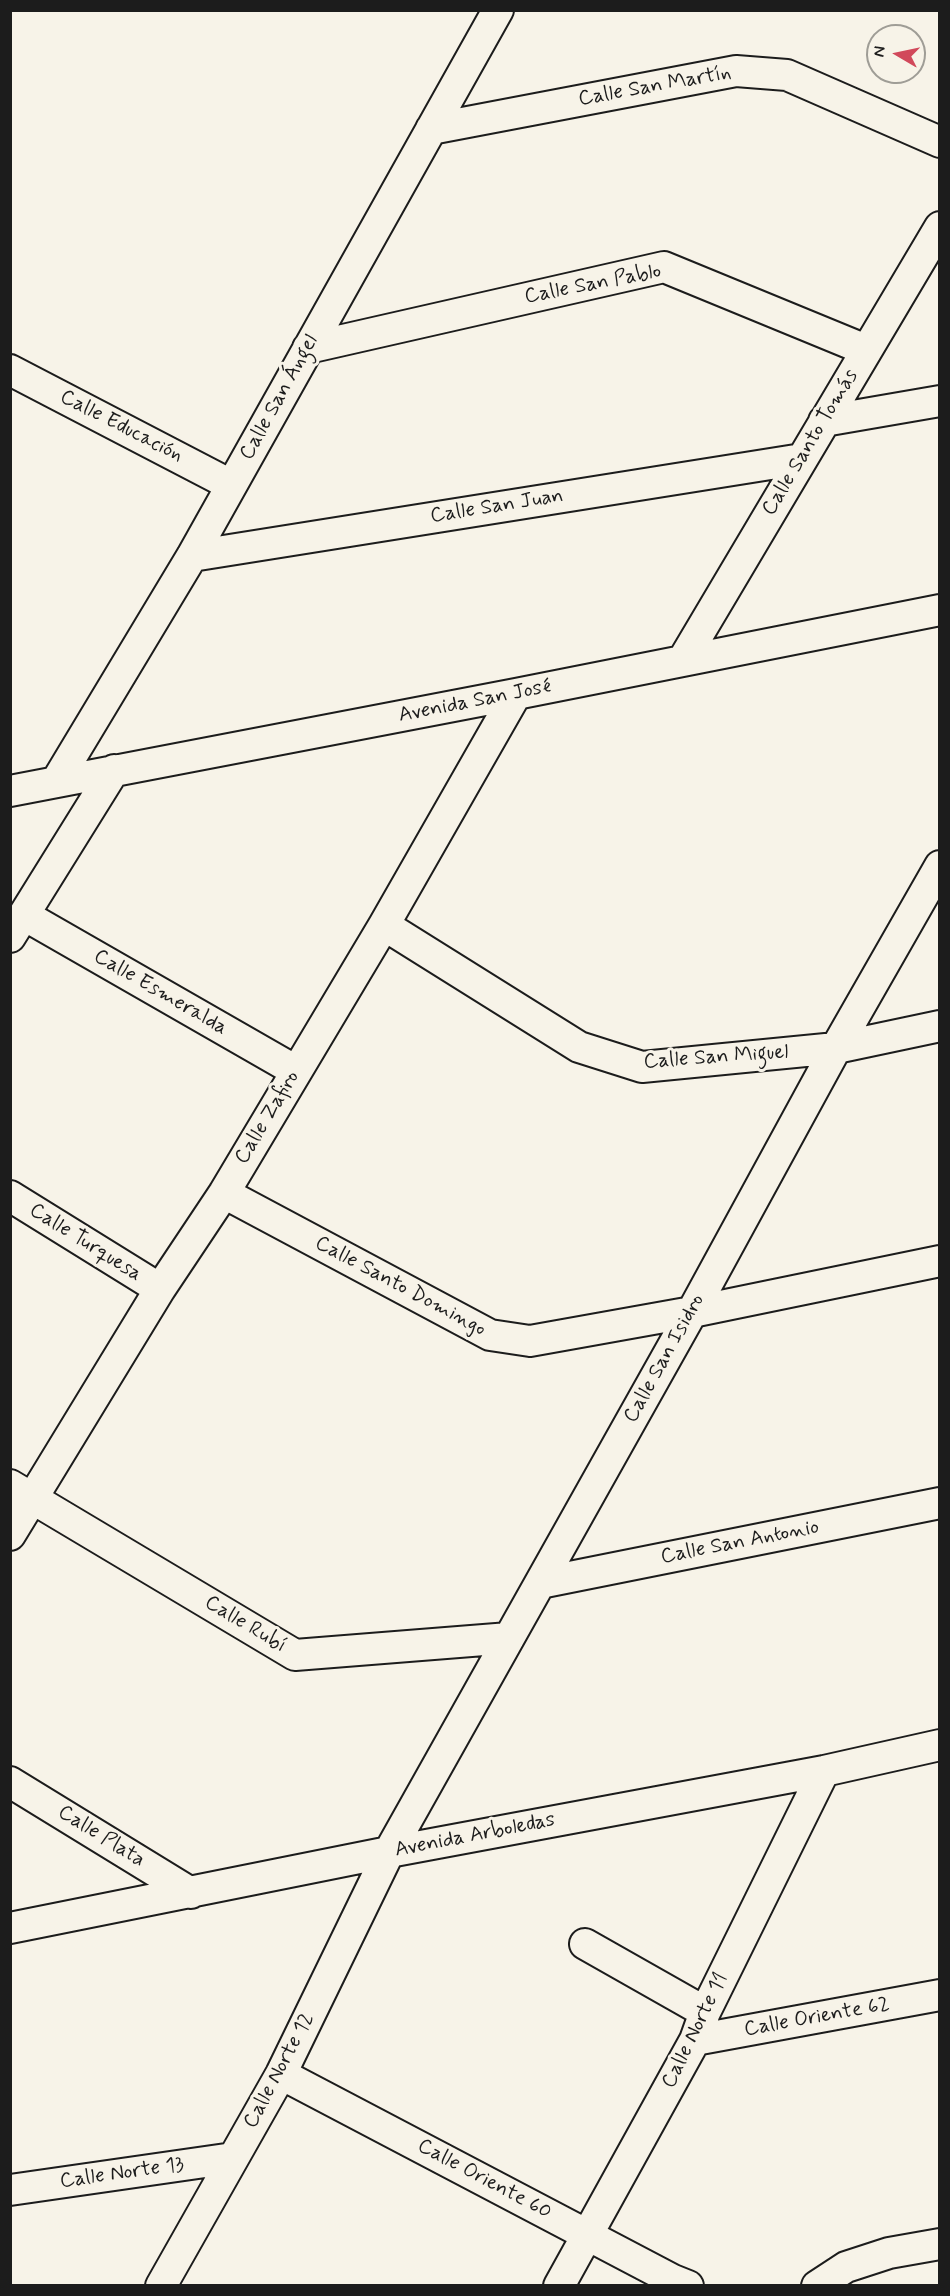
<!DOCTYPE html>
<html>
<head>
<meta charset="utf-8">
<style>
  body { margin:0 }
  #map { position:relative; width:950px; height:2296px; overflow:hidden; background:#f7f3e8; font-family:Mynerve,sans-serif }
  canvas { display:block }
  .frame { position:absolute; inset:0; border:12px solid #1c1c1c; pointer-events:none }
  .north { position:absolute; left:866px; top:24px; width:60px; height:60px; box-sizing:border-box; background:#f7f3e8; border:2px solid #9f9d96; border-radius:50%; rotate:279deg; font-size:16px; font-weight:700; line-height:24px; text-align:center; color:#1c1c1c }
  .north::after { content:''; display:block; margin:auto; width:21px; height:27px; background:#d1495b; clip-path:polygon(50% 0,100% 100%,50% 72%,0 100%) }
</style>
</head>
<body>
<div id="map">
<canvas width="950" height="2296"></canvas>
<div class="frame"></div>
<div class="north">N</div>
</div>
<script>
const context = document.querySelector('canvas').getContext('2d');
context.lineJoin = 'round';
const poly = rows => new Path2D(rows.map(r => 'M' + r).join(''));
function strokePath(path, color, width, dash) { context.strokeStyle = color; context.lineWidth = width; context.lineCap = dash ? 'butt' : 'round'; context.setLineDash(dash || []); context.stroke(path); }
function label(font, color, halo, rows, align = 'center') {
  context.font = font + ' Mynerve,sans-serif'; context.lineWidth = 6; context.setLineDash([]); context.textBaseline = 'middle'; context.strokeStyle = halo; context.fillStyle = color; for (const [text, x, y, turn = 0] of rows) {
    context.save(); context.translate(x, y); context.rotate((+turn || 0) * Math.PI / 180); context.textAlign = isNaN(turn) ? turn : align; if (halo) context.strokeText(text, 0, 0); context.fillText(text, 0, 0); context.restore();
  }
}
const street = poly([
  [431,129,736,71,787,75,940,142],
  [308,348,664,267,866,350],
  [10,370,231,485],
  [824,421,940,401],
  [192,556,802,459],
  [683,660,940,227],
  [56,782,192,556,498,10],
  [10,791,516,694,940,610],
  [24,915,296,1071],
  [384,925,579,1047,642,1067,836,1048,940,1026],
  [10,937,114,770],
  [224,1193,490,1335,530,1341,692,1312,940,1261],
  [10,1196,160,1289],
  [10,1485,295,1655,509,1638],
  [10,1535,160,1289,224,1193,384,925,516,694],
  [540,1583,940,1503],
  [10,1782,191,1893],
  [10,1928,389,1852,824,1771,940,1745],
  [585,1944,705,2012],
  [695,2040,940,1995],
  [281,2074,673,2280,688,2286],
  [10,2190,233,2158],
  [161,2286,281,2074,389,1852,692,1312,836,1048,940,866],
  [559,2286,695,2040,705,2012,824,1771],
  [817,2286,846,2267,889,2253,940,2244]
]);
const streetNames = [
  ["Calle San Martín",655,87,-10],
  ["Calle San Pablo",593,285,-11],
  ["Calle San Ángel",280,398,-61],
  ["Calle Educación",121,427,27],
  ["Calle Santo Tomás",811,443,-59],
  ["Calle San Juan",497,507,-9],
  ["Avenida San José",475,702,-11],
  ["Calle Esmeralda",160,993,30],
  ["Calle San Miguel",716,1058,-4],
  ["Calle Zafiro",268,1118,-59],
  ["Calle Turquesa",85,1243,32],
  ["Calle Santo Domingo",400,1287,28],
  ["Calle San Isidro",665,1359,-61],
  ["Calle San Antonio",740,1543,-11],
  ["Calle Rubí",245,1625,31],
  ["Avenida Arboledas",475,1836,-11],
  ["Calle Plata",101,1837,32],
  ["Calle Oriente 62",817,2018,-10],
  ["Calle Norte 11",696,2031,-64],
  ["Calle Norte 12",280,2071,-62],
  ["Calle Norte 13",122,2174,-8],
  ["Calle Oriente 60",484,2180,28]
];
strokePath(street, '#1c1c1c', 34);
strokePath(street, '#f7f3e8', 30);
label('21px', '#1c1c1c', '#f7f3e8', streetNames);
</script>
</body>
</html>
